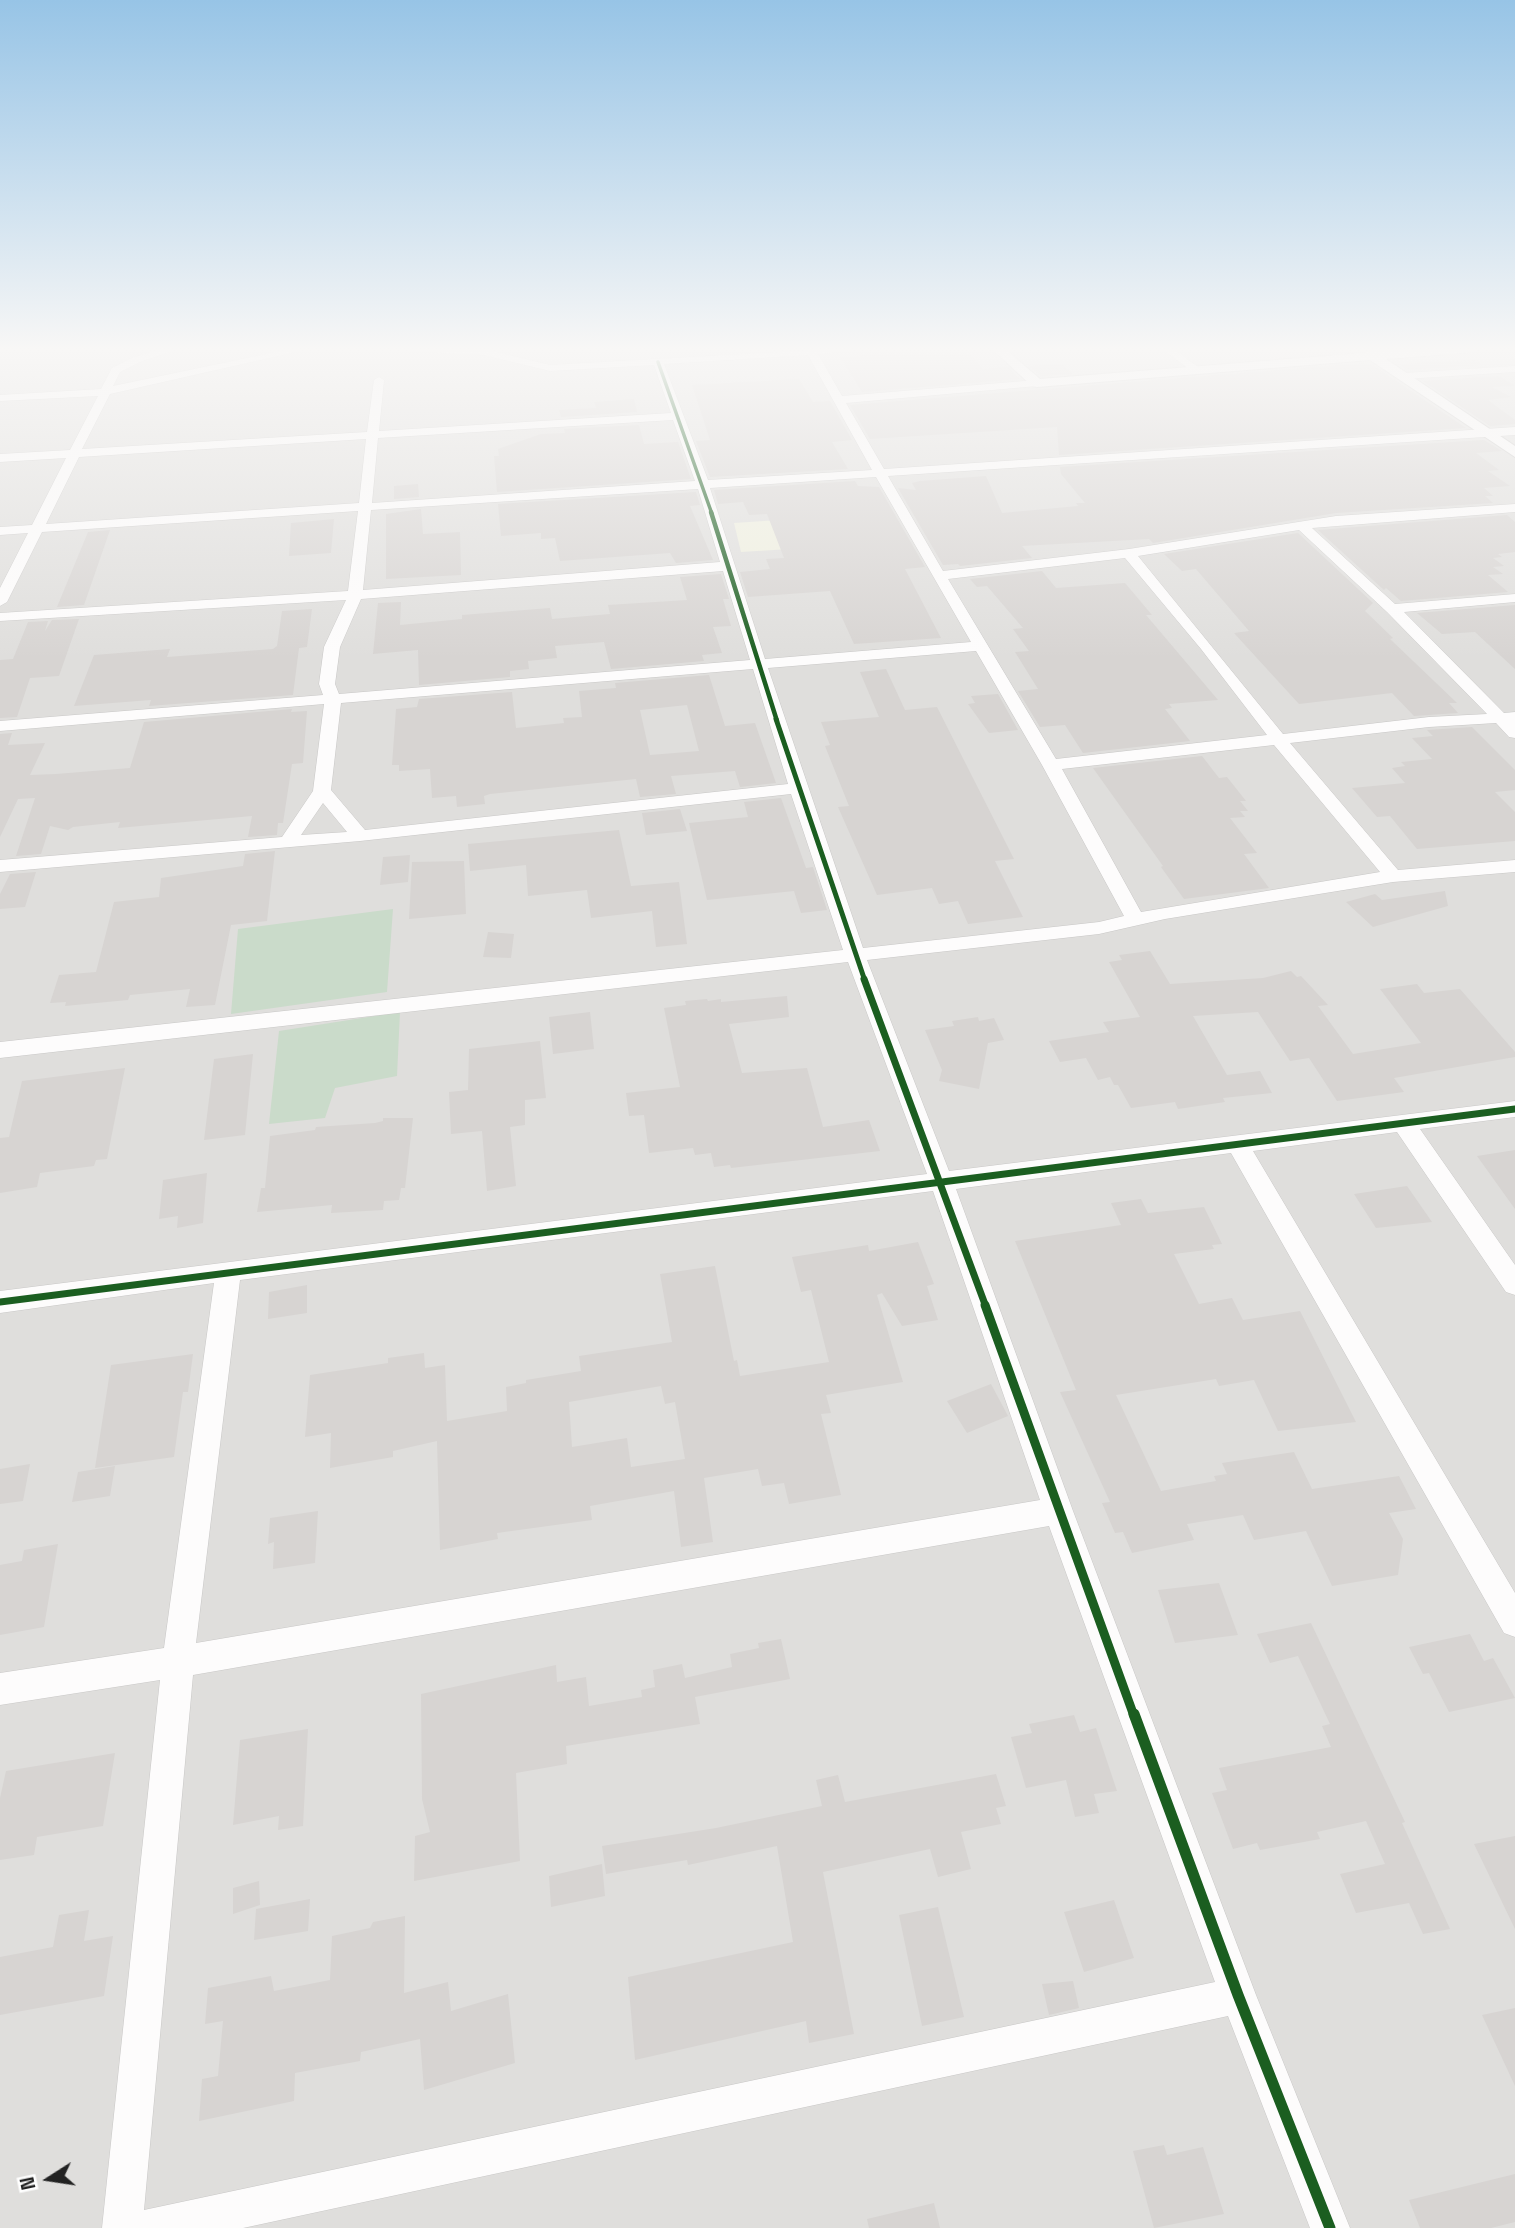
<!DOCTYPE html>
<html>
<head>
<meta charset="utf-8">
<style>
  body { margin:0 }
  #map { position:relative; width:1515px; height:2228px; overflow:hidden; background:#f0eeeb; font-family:"Space Grotesk",sans-serif }
  canvas { display:block }
  .north { position:absolute; left:14px; top:2144px; width:70px; height:70px; -webkit-text-stroke:5px #fff; paint-order:stroke; rotate:258deg; font-size:19px; font-weight:700; line-height:28px; text-align:center; color:#222 }
  .north::after { content:''; display:block; margin:auto; width:24px; height:32px; background:#222; clip-path:polygon(50% 0,100% 100%,50% 72%,0 100%) }
</style>
</head>
<body>
<div id="map">
<canvas width="1515" height="2228"></canvas>
<div class="north">N</div>
</div>
<script>
const context = document.querySelector('canvas').getContext('2d');
context.lineJoin = 'round';
function fillPath(path, color) { context.fillStyle = color; context.fill(path, 'evenodd'); }
const poly = rows => new Path2D(rows.map(r => 'M' + r).join(''));
function strokePath(path, color, width, dash) { context.strokeStyle = color; context.lineWidth = width; context.lineCap = dash ? 'butt' : 'round'; context.setLineDash(dash || []); context.stroke(path); }
const residential = poly([
  [0,348,1515,348,1515,2228,0,2228]
]);
const farmland = poly([
  [779,520,807,548,741,552,734,523]
]);
const cemetery = poly([
  [393,909,387,992,231,1014,238,929],
  [400,1012,397,1076,335,1088,325,1118,269,1124,279,1031]
]);
const building = poly([
  [967,348,982,369,1008,367,1020,379,862,392,840,357,860,356,859,353],
  [1475,360,1483,365,1407,370,1399,364],
  [1364,363,1374,366,1466,428,1059,455,1057,427,870,439,850,405],
  [1062,364,1073,374,1041,376,1029,366],
  [1499,376,1515,386,1492,387,1511,397,1488,400,1515,420,1515,424,1490,426,1423,381],
  [799,379,813,402,830,401,852,440,832,442,848,469,710,477,696,441,710,440,692,385],
  [634,399,637,412,561,417,559,410,596,408,594,402],
  [639,425,644,444,678,442,691,479,497,492,494,456,499,456,498,449,541,434,565,433,564,429],
  [1484,440,1502,451,1476,453,1499,470,1488,471,1510,486,1484,488,1493,496,1485,496,1493,503,1336,513,1153,543,1149,539,1022,546,1032,558,960,566,958,564,943,565,898,488,916,490,912,483,920,481,986,476,1002,513,1078,506,1076,503,1085,503,1061,474,1060,467],
  [855,481,858,486,879,487,925,567,905,569,941,638,854,644,830,591,748,597,740,572,770,569,766,559,784,558,767,514,749,515,743,502,718,504,714,490],
  [418,484,419,497,394,499,394,486],
  [696,492,700,505,690,506,713,560,676,563,670,553,560,561,555,538,541,539,541,533,501,536,498,504],
  [421,509,423,534,460,532,461,575,386,579,386,514],
  [1507,515,1515,522,1515,552,1498,554,1502,557,1493,558,1504,566,1493,567,1503,574,1488,575,1508,592,1401,601,1386,588,1384,590,1318,530],
  [334,519,331,553,289,556,291,523],
  [110,530,84,605,57,607,88,532],
  [1298,533,1373,603,1365,611,1393,638,1390,639,1457,703,1449,703,1458,713,1414,716,1392,693,1299,704,1234,633,1249,631,1196,569,1182,571,1164,554],
  [1042,571,1056,588,1125,583,1152,615,1146,615,1218,700,1169,704,1172,708,1165,709,1190,741,1083,753,1065,725,1040,727,1018,691,1038,689,1015,652,1029,651,1013,629,1023,628,987,586,977,587,970,579],
  [721,574,729,599,723,599,731,626,713,627,722,653,702,655,704,661,611,669,604,642,555,646,557,658,528,661,529,669,510,671,510,677,419,685,418,650,373,654,378,603,401,602,400,625,462,619,462,615,550,608,552,619,610,614,608,605,687,600,680,577],
  [1515,605,1515,669,1475,632,1442,634,1417,613],
  [312,609,307,647,299,648,293,695,149,706,151,700,74,706,94,655,170,649,167,657,273,649,277,646,282,611],
  [79,619,59,676,30,678,17,717,0,718,0,660,13,659,28,622,48,621,45,631,52,620],
  [886,669,905,710,937,707,1014,859,995,861,1023,917,968,924,958,901,939,904,932,888,877,895,838,807,849,806,825,746,830,745,821,722,879,717,860,672],
  [709,675,725,726,755,723,776,783,740,787,735,771,671,776,676,794,640,797,636,779,490,794,484,796,485,804,457,807,456,796,432,798,430,769,399,771,399,765,392,765,396,709,417,707,419,699,512,692,516,728,564,723,563,718,582,717,579,691,616,688,615,683],
  [687,705,699,751,650,755,640,710],
  [998,694,1018,730,989,733,968,704,975,703,971,696],
  [292,709,291,712,307,711,303,763,292,764,283,823,278,823,277,835,248,837,252,816,118,828,120,822,73,827,68,830,50,826,41,854,16,856,35,798,18,799,0,837,0,734,12,733,8,745,45,743,30,775,56,774,130,768,144,722],
  [1472,727,1515,770,1515,790,1495,792,1515,812,1515,841,1417,849,1390,816,1377,817,1352,788,1405,783,1392,768,1405,766,1401,762,1432,759,1412,738,1433,736,1427,730],
  [1202,756,1219,778,1227,777,1246,801,1240,801,1248,811,1240,811,1245,817,1230,818,1257,853,1244,854,1269,888,1184,899,1161,867,1163,866,1093,768],
  [781,798,806,868,813,867,827,910,801,913,794,891,707,900,689,823,748,817,744,802],
  [680,809,687,831,646,835,642,813],
  [619,830,631,886,679,882,687,944,656,947,652,911,591,918,587,890,528,896,526,865,470,871,468,844],
  [275,851,267,921,231,925,215,1005,186,1007,190,989,130,995,128,1000,65,1006,66,1002,50,1003,59,975,96,972,114,902,159,897,161,878,243,866,245,854],
  [410,855,408,882,380,885,383,857],
  [464,861,466,914,409,919,412,862],
  [36,872,25,907,0,909,0,894,10,874],
  [1445,891,1448,906,1373,927,1346,902,1375,894,1382,900],
  [488,932,514,934,511,958,483,957],
  [1150,951,1170,984,1263,978,1291,971,1297,977,1301,976,1328,1005,1318,1006,1353,1054,1421,1043,1380,989,1417,984,1424,993,1460,989,1515,1052,1515,1057,1394,1078,1404,1092,1337,1101,1309,1058,1290,1061,1258,1012,1193,1016,1227,1075,1260,1071,1272,1093,1223,1098,1225,1102,1178,1109,1175,1102,1131,1108,1118,1085,1114,1085,1110,1077,1098,1080,1086,1058,1060,1062,1049,1041,1109,1032,1103,1022,1140,1017,1109,962,1122,960,1119,955],
  [787,996,789,1017,729,1024,742,1073,807,1068,823,1127,869,1120,880,1151,731,1168,730,1165,714,1167,711,1153,695,1155,693,1148,649,1153,644,1115,629,1116,626,1093,680,1087,664,1008,686,1005,685,1001,707,999,708,1001,721,999,721,1002],
  [590,1012,594,1049,553,1054,549,1017],
  [978,1017,979,1021,994,1018,1004,1040,988,1043,979,1089,939,1081,942,1070,925,1030,954,1026,952,1021],
  [540,1041,546,1098,525,1100,525,1125,510,1127,516,1186,487,1191,482,1131,451,1134,449,1092,468,1090,469,1049],
  [253,1054,245,1135,204,1140,214,1059],
  [125,1068,107,1159,96,1160,94,1166,40,1173,37,1187,0,1193,0,1138,9,1137,22,1081],
  [383,1118,413,1118,405,1188,401,1188,399,1200,384,1201,383,1210,331,1213,332,1205,257,1212,261,1188,265,1188,270,1136,315,1130,316,1127,375,1123,383,1121],
  [1515,1150,1515,1209,1477,1156],
  [207,1173,203,1223,177,1228,178,1216,159,1219,163,1180],
  [1407,1186,1432,1222,1376,1228,1354,1194],
  [1141,1199,1148,1213,1204,1207,1222,1244,1212,1245,1214,1249,1174,1254,1199,1304,1232,1298,1243,1320,1300,1311,1356,1422,1278,1431,1254,1380,1219,1386,1216,1379,1116,1395,1161,1491,1216,1481,1214,1476,1227,1474,1222,1463,1294,1452,1312,1489,1399,1476,1416,1509,1389,1513,1403,1539,1398,1575,1332,1586,1306,1531,1254,1540,1243,1515,1187,1524,1194,1540,1132,1553,1123,1532,1115,1533,1102,1503,1110,1502,1060,1392,1076,1390,1015,1241,1121,1225,1111,1203],
  [918,1242,934,1284,927,1286,938,1320,902,1326,882,1293,877,1295,903,1382,826,1395,831,1413,821,1414,841,1495,789,1504,784,1483,762,1486,758,1469,704,1478,713,1542,681,1547,674,1491,590,1506,592,1520,497,1533,498,1539,440,1550,437,1441,393,1451,393,1457,330,1468,331,1433,305,1437,310,1375,388,1363,388,1358,424,1353,425,1368,445,1365,447,1421,507,1411,506,1387,526,1383,526,1380,581,1371,579,1356,672,1342,660,1274,715,1266,734,1361,737,1360,740,1376,829,1362,811,1290,801,1292,792,1257,868,1245,869,1251],
  [661,1386,665,1404,675,1402,685,1459,631,1467,627,1438,572,1447,569,1402],
  [307,1285,307,1313,268,1319,269,1292],
  [193,1354,188,1392,183,1392,174,1457,95,1468,111,1365],
  [991,1384,1008,1416,967,1433,947,1401],
  [30,1464,23,1501,0,1504,0,1469],
  [115,1466,110,1496,72,1502,78,1472],
  [318,1511,315,1563,273,1569,274,1542,268,1544,270,1518],
  [58,1544,44,1627,0,1635,0,1565,22,1561,24,1550],
  [1219,1583,1238,1635,1175,1643,1158,1590],
  [1311,1623,1405,1822,1402,1823,1450,1929,1423,1934,1409,1903,1356,1913,1340,1874,1385,1864,1366,1821,1317,1832,1320,1839,1260,1850,1257,1843,1233,1849,1212,1793,1227,1790,1219,1768,1331,1747,1322,1726,1330,1724,1298,1656,1270,1663,1257,1634],
  [1470,1634,1484,1661,1493,1658,1515,1698,1449,1712,1429,1673,1423,1674,1409,1647],
  [781,1639,790,1679,695,1697,700,1724,566,1746,567,1764,516,1773,520,1861,414,1881,415,1836,430,1832,422,1799,421,1694,556,1665,557,1682,586,1677,589,1706,642,1697,641,1690,655,1687,653,1670,682,1664,685,1678,732,1667,730,1654,759,1648,758,1643],
  [1074,1715,1080,1732,1096,1728,1117,1791,1094,1794,1099,1813,1075,1817,1066,1780,1026,1788,1011,1737,1032,1733,1029,1724],
  [308,1729,303,1826,278,1830,279,1816,233,1825,240,1740],
  [115,1753,103,1826,37,1837,34,1855,0,1860,0,1798,6,1771],
  [996,1774,1006,1806,996,1808,1001,1824,961,1832,971,1869,938,1877,930,1849,823,1872,854,2034,809,2043,806,2021,635,2060,628,1977,793,1942,777,1846,688,1865,687,1860,606,1874,602,1846,716,1828,822,1806,816,1780,838,1775,845,1802],
  [1515,1836,1515,1929,1474,1844],
  [602,1864,605,1896,551,1907,549,1876],
  [259,1881,260,1905,233,1914,233,1888],
  [310,1899,308,1931,254,1940,256,1909],
  [1114,1900,1134,1958,1084,1972,1064,1912],
  [938,1907,964,2017,922,2026,899,1915],
  [89,1910,84,1941,113,1936,104,1996,0,2015,0,1957,53,1947,59,1915],
  [405,1916,404,1993,448,1982,451,2011,508,1994,515,2063,424,2090,420,2039,361,2052,360,2061,295,2073,294,2101,199,2121,202,2079,218,2076,223,2021,205,2024,208,1988,271,1976,274,1991,330,1980,332,1936,370,1928,373,1922],
  [1073,1981,1079,2008,1049,2015,1042,1984],
  [1515,2008,1515,2086,1482,2015],
  [1164,2145,1167,2155,1203,2147,1224,2214,1154,2228,1133,2151],
  [1515,2174,1515,2222,1491,2228,1420,2228,1409,2200],
  [934,2203,940,2228,869,2228,867,2219]
]);
const minor = poly([
  [167,348,182,348,142,361,120,372,113,386,295,348,313,348,110,394,82,449,367,432,374,380,379,377,384,380,379,431,671,413,654,365,550,371,484,355,408,351,403,348,484,349,550,365,851,348,846,351,818,354,842,396,1037,380,1043,383,1037,386,846,403,884,469,1515,427,1515,435,888,476,943,571,1129,549,1336,516,1515,504,1515,512,1312,528,1395,604,1515,594,1515,602,1404,612,1504,713,1515,712,1515,738,1509,737,1496,723,1429,727,1290,743,1398,870,1515,860,1515,872,1393,882,1165,919,1099,934,867,960,949,1171,1515,1101,1515,1117,1420,1129,1515,1265,1515,1295,1506,1292,1397,1132,1253,1151,1515,1593,1515,1637,1504,1633,1231,1153,956,1189,1073,1511,1256,1995,1350,2228,1310,2228,1228,2016,243,2228,102,2228,160,1680,0,1705,0,1673,164,1648,214,1283,0,1313,0,1291,927,1174,848,962,0,1058,0,1042,843,950,791,794,360,841,0,872,0,860,282,837,313,791,324,704,0,731,0,721,323,695,319,684,324,647,346,600,0,621,0,613,348,591,358,511,42,532,7,602,0,606,0,588,28,533,0,535,0,527,32,525,66,458,0,462,0,454,70,450,98,396,0,401,0,395,101,389,112,368,134,357,167,348],
  [808,355,872,470,708,480,664,364,808,355],
  [673,420,695,481,372,503,378,438,673,420],
  [366,439,359,503,46,524,79,457,366,439],
  [876,477,971,642,765,659,710,488,876,477],
  [698,489,720,562,363,590,371,510,698,489],
  [1299,530,1387,612,1487,714,1429,717,1283,734,1138,556,1299,530],
  [1125,558,1201,649,1267,735,1056,759,948,579,1125,558],
  [723,571,750,660,339,694,335,684,340,647,361,599,723,571],
  [976,651,1042,765,1124,916,1099,922,863,948,768,668,976,651],
  [753,669,788,784,365,830,331,790,341,703,753,669],
  [1274,745,1380,872,1141,912,1062,769,1274,745],
  [323,803,347,832,301,835,323,803],
  [933,1191,1040,1500,196,1643,240,1280,933,1191],
  [1049,1526,1215,1982,144,2210,193,1675,1049,1526],
  [1161,348,1172,348,1202,370,1193,372,1161,348],
  [1515,366,1515,372,1405,379,1400,376,1405,373,1515,366]
]);
const tertiary = poly([
  [991,348,1004,348,1040,379,1364,353,1370,350,1480,348,1474,352,1386,359,1515,446,1515,457,1370,360,1037,387,1032,386,991,348]
]);
const cyclewayFar5 = poly([
  [658,362,712,514]
]);
const cyclewayFar4 = poly([
  [711,512,777,721]
]);
const cyclewayFar3 = poly([
  [776,719,865,981]
]);
const cyclewayFar2 = poly([
  [864,979,986,1307],
  [0,1302,1515,1109]
]);
const cyclewayFar1 = poly([
  [985,1305,1134,1716]
]);
const cycleway = poly([
  [1134,1714,1238,1995,1330,2228]
]);
fillPath(residential, '#dfdedc');
fillPath(farmland, '#efefdf');
fillPath(cemetery, '#cadbca');
fillPath(building, '#d7d4d2');
strokePath(minor, '#c9c8c7', 1);
strokePath(tertiary, '#c9c8c7', 2);
fillPath(minor, '#fdfcfc');
fillPath(tertiary, '#fdfcfc');
strokePath(cyclewayFar5, '#1b5e20', 3.5);
strokePath(cyclewayFar4, '#1b5e20', 4.5);
strokePath(cyclewayFar3, '#1b5e20', 5);
strokePath(cyclewayFar2, '#1b5e20', 7);
strokePath(cyclewayFar1, '#1b5e20', 9);
strokePath(cycleway, '#1b5e20', 11);
const sky = context.createLinearGradient(0, 0, 0, 659);
sky.addColorStop(0, '#97c4e6');
sky.addColorStop(0.53, '#f8f7f6');
sky.addColorStop(1, '#f8f7f600');
context.fillStyle = sky;
context.fillRect(0, 0, 1515, 659);
</script>
</body>
</html>
